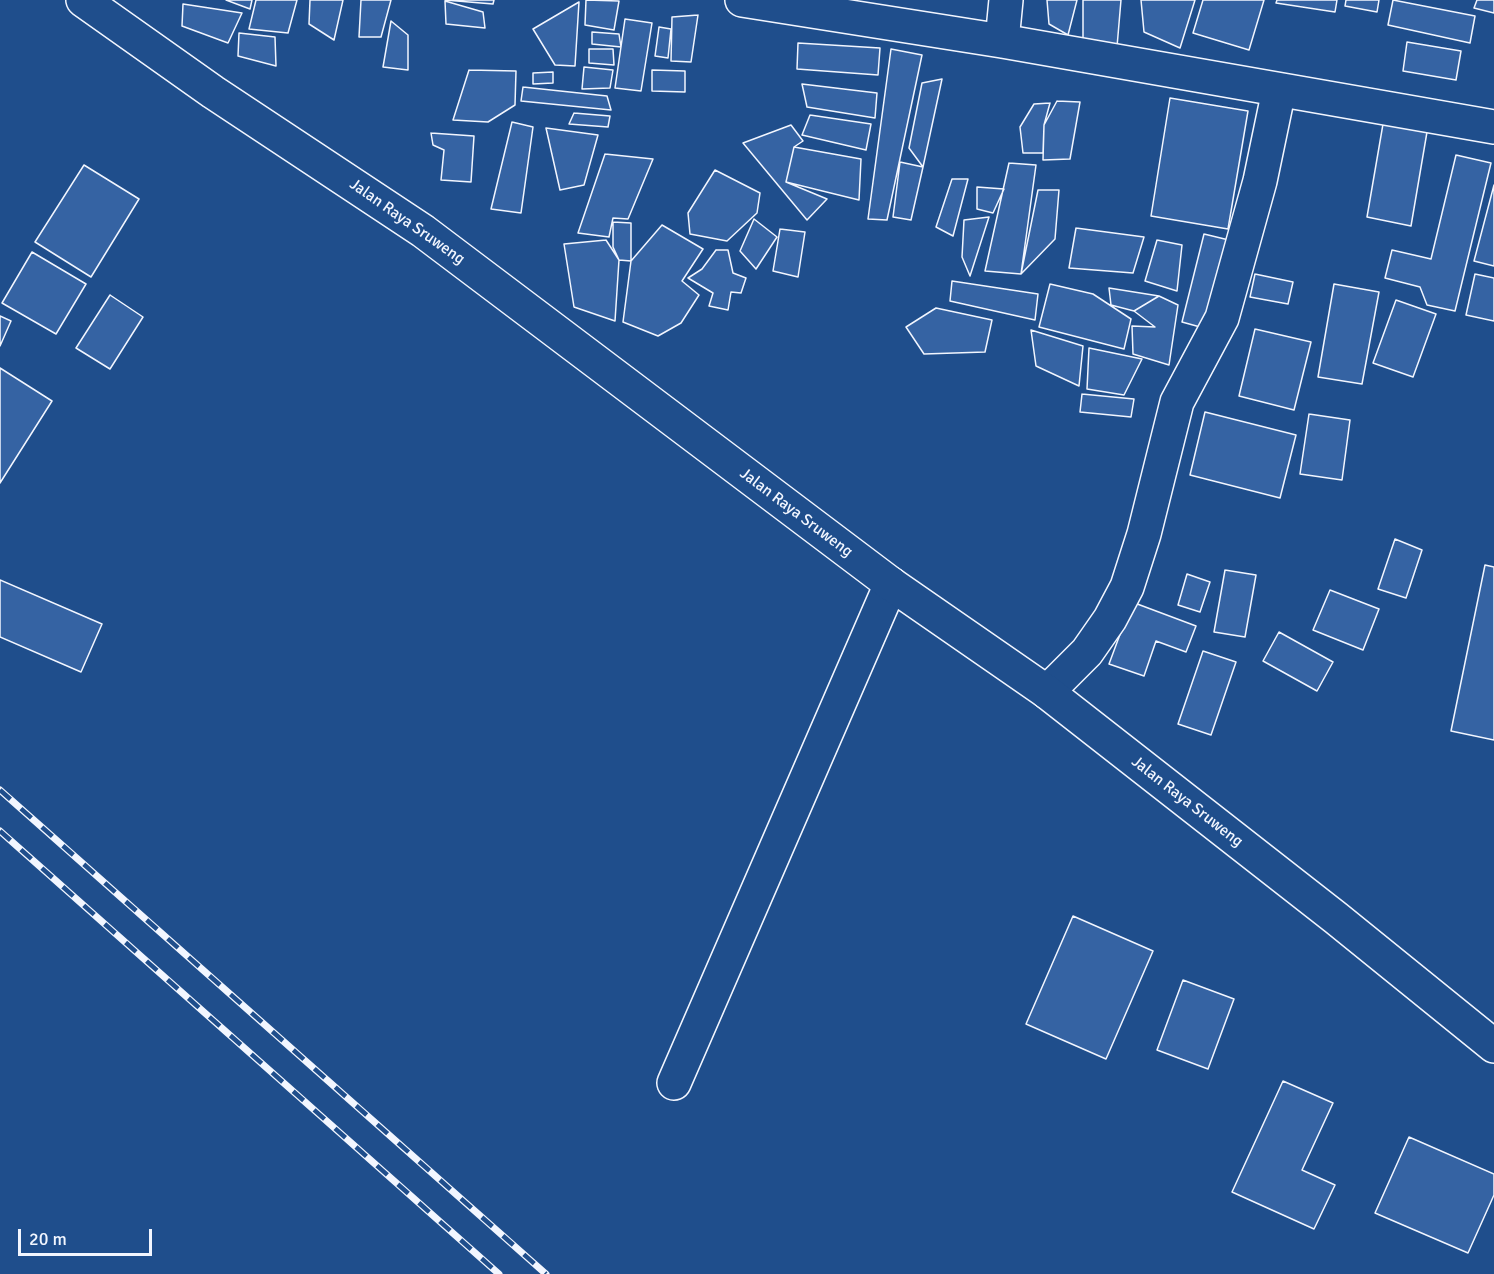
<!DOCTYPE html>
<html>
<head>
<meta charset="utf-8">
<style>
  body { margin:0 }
  #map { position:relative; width:1494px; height:1274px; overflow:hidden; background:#1f4e8c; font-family:Signika,sans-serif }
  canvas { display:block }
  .scale { position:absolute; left:18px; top:1229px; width:134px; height:27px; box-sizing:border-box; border:3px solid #f2f6ff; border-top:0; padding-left:8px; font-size:18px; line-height:21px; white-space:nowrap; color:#f2f6ff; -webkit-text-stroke:4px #1f4e8c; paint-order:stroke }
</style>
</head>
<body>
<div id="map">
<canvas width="1494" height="1274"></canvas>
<div class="scale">20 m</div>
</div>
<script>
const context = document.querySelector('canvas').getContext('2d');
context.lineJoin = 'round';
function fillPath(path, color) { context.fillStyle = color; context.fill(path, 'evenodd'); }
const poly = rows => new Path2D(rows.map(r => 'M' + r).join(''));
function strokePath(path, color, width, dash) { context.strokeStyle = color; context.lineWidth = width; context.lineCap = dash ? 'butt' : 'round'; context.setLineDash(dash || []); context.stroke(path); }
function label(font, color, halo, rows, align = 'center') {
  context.font = font + ' Signika,sans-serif'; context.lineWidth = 4.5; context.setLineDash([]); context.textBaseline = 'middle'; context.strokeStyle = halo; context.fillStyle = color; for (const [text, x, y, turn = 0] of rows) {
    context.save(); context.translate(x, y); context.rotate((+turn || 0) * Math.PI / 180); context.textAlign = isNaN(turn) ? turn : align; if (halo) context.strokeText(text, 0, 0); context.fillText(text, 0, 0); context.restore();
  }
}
const building = poly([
  [226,0,252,0,250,9,226,0],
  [256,0,297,0,288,33,249,29,256,0],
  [310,0,343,0,334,40,309,24,310,0],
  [361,0,391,0,381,37,359,37,361,0],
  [445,0,494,0,493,4,445,0],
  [586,0,619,1,614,30,585,25,586,0],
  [1047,0,1077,0,1068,35,1049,24,1047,0],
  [1083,0,1121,0,1117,47,1083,40,1083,0],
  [1141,0,1195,0,1180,48,1144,32,1141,0],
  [1203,0,1264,0,1249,50,1193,33,1203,0],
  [1277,0,1337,0,1335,12,1276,3,1277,0],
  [1346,0,1379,0,1377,12,1345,6,1346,0],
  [1393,0,1475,16,1470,43,1388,25,1393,0],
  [1477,0,1494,0,1494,13,1474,8,1477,0],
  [445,1,483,12,485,28,446,24,445,1],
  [579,2,575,66,555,65,533,29,579,2],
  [183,4,242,13,228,43,182,26,183,4],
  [698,15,691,62,671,61,672,17,698,15],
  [625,19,652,23,641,91,615,88,625,19],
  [391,21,408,35,408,70,383,67,391,21],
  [659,27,671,29,668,58,655,56,659,27],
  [592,32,619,34,621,47,592,44,592,32],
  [239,33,275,37,276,66,238,56,239,33],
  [1407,42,1461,51,1456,80,1403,71,1407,42],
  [798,43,880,48,878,75,797,69,798,43],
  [589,49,613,49,614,65,589,63,589,49],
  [891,49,922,55,887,220,868,219,891,49],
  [584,67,613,70,610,88,582,89,584,67],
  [469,70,516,71,515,105,488,122,453,120,469,70],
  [652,70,685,71,685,92,652,91,652,70],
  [553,72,553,83,533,84,533,73,553,72],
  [942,79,923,167,909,148,922,83,942,79],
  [802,84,877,93,875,118,807,107,802,84],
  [523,87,607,96,611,110,521,101,523,87],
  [1170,98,1248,111,1228,229,1151,216,1170,98],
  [1057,101,1080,102,1070,159,1043,160,1044,125,1057,101],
  [1050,103,1044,125,1043,153,1023,153,1020,127,1034,104,1050,103],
  [574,113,610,116,608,127,569,124,574,113],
  [810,115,871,124,866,150,802,135,810,115],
  [512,122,533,127,521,213,491,209,512,122],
  [1383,124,1427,132,1411,226,1367,217,1383,124],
  [791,125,803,141,794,147,786,182,827,199,807,220,743,143,791,125],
  [546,128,598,135,584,185,560,190,546,128],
  [431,133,474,136,471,182,441,180,444,150,433,145,431,133],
  [794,147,861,159,859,200,786,182,794,147],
  [605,154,653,159,628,219,613,218,609,237,578,233,605,154],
  [1456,155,1491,163,1455,311,1427,305,1420,287,1385,278,1392,250,1431,259,1456,155],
  [900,162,923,167,911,220,893,217,900,162],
  [1009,163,1036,165,1021,274,985,271,1009,163],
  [84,165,139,199,91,277,35,242,84,165],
  [715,170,760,193,757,213,727,241,690,234,688,213,715,170],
  [952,179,968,179,953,236,936,227,952,179],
  [1494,185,1494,266,1474,261,1494,185],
  [977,187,1004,189,993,213,977,209,977,187],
  [1038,190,1059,190,1055,239,1021,274,1038,190],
  [989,217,970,276,962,257,964,220,989,217],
  [754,219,777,237,756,269,740,251,754,219],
  [613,222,631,223,631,261,619,260,613,247,613,222],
  [662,225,703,249,682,281,699,295,681,323,658,336,623,322,631,261,662,225],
  [1076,228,1144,237,1133,273,1069,268,1076,228],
  [780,229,805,232,798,277,773,271,780,229],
  [1204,234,1233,241,1211,330,1182,322,1204,234],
  [606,240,619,260,615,321,574,307,564,244,606,240],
  [1157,240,1182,245,1177,291,1145,281,1157,240],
  [716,250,728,250,733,273,746,278,741,293,731,292,728,310,709,306,713,293,688,278,702,269,716,250],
  [32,252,86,284,56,334,2,303,32,252],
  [1255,274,1293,282,1288,304,1250,297,1255,274],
  [1475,274,1494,278,1494,321,1466,315,1475,274],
  [952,281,1038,294,1035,320,950,301,952,281],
  [1050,284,1093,294,1131,319,1124,349,1039,327,1050,284],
  [1334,284,1379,292,1362,384,1318,377,1334,284],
  [1109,288,1159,296,1134,311,1111,305,1109,288],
  [110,295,143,317,110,369,76,348,110,295],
  [1159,296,1178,305,1169,365,1133,354,1132,326,1155,327,1134,311,1159,296],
  [1396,300,1436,314,1413,377,1373,363,1396,300],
  [936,308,992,320,985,352,924,354,906,327,936,308],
  [0,316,11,321,0,346,0,316],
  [1255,329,1311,342,1294,410,1239,396,1255,329],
  [1031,330,1083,346,1079,386,1036,366,1031,330],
  [1089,348,1142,359,1124,395,1087,389,1089,348],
  [0,368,52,401,0,483,0,368],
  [1082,394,1134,399,1131,417,1080,412,1082,394],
  [1205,412,1296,435,1280,498,1190,475,1205,412],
  [1309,414,1350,420,1342,480,1300,474,1309,414],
  [1395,539,1422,550,1406,598,1378,589,1395,539],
  [1485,565,1494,567,1494,740,1451,731,1485,565],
  [1225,570,1256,575,1245,637,1214,632,1225,570],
  [1187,574,1210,582,1200,612,1178,605,1187,574],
  [0,580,102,624,81,672,0,637,0,580],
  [1330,590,1379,609,1363,650,1313,630,1330,590],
  [1132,602,1196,626,1186,652,1156,641,1144,676,1109,664,1132,602],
  [1279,632,1333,662,1317,691,1263,661,1279,632],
  [1203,651,1236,662,1211,735,1178,724,1203,651],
  [1073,916,1153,951,1106,1059,1026,1024,1073,916],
  [1183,980,1234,999,1208,1069,1157,1050,1183,980],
  [1283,1081,1333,1103,1302,1170,1335,1185,1314,1229,1232,1192,1283,1081],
  [1409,1137,1494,1174,1494,1195,1468,1253,1375,1213,1409,1137]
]);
const street = poly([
  [742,0,1002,41,1494,127],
  [1002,41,1006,0],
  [1047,692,1087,652,1110,619,1127,587,1144,534,1177,402,1222,318,1260,181,1279,90],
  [674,1083,891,584]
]);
const highway = poly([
  [83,0,213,92,423,231,891,584,1047,692,1336,918,1494,1046]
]);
const rail = poly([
  [0,790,546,1274],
  [0,831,499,1274]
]);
const streetNames = [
  ["Jalan Raya Sruweng",407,222,35],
  ["Jalan Raya Sruweng",796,513,37],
  ["Jalan Raya Sruweng",1187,802,38]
];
fillPath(building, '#3563a3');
strokePath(building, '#f2f6ff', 1.5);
strokePath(street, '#f2f6ff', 36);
strokePath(highway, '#f2f6ff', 36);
strokePath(street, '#1f4e8c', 33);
strokePath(highway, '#1f4e8c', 33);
strokePath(rail, '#f2f6ff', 7);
strokePath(rail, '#1f4e8c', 4.5, [14]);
label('16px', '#f2f6ff', '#1f4e8c', streetNames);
</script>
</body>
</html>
